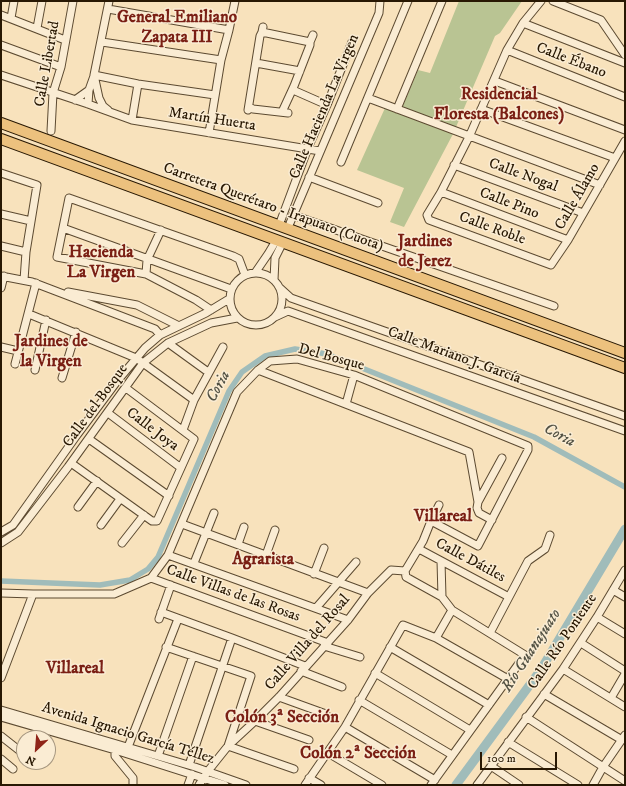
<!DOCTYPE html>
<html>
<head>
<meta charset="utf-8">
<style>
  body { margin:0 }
  #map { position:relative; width:626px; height:786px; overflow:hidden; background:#f8e2bc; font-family:"IM FELL DW Pica",serif }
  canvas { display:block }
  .frame { position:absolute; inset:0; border:2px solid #281803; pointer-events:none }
  .north { position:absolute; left:16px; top:730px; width:40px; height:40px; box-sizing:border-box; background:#faecd3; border:1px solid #a69780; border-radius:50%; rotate:206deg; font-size:11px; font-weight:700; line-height:16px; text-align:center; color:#281803 }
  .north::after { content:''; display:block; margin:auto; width:14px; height:18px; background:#8f2418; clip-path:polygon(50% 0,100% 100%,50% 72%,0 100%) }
  .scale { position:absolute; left:480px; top:752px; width:77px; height:18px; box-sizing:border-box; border:2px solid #281803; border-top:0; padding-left:5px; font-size:12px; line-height:14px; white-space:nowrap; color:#281803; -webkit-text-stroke:3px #faecd3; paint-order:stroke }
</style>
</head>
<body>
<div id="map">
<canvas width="626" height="786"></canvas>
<div class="frame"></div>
<div class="north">N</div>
<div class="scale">100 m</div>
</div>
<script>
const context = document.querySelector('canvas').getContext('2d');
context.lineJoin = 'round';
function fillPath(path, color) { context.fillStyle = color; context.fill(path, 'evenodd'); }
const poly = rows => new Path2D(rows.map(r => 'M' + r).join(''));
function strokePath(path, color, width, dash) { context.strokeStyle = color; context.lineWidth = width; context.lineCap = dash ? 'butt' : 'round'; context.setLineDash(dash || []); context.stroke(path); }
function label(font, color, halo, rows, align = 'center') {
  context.font = font + ' "IM FELL DW Pica",serif'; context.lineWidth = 3; context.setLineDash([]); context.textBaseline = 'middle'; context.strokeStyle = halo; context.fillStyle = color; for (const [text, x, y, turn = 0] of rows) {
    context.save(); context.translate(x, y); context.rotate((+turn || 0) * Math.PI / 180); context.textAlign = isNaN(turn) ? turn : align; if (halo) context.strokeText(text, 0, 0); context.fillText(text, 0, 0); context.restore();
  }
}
const green = poly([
  [459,1,522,1,500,33,495,36,456,127,402,108,418,70,430,73],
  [385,108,453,134,404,227,390,222,404,188,357,170]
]);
const canal = poly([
  [1,581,100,585,130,580,148,569,158,557,229,391,242,372,265,356,295,349,327,354,534,437,625,487]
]);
const river = poly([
  [456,785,540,671,625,529]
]);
const minor = poly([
  [541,1,523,23,507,50,469,137,441,192,427,215,429,220,551,265,568,240,625,141],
  [553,1,601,20,625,55],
  [108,9,229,30],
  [1,15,65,40],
  [11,18,14,1],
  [523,23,625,63],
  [37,28,42,1],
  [262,32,310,42],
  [102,42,221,60],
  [1,45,61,67],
  [507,50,625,97],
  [256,63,300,71],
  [1,75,88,104,132,120,320,151],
  [94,75,138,84,215,95],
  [495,81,625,130],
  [293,90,327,105],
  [368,98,600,185],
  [75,100,89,90],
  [88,104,89,90,94,76],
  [249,107,253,109,288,113],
  [397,109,442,1],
  [481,109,615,158],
  [108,110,103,106,99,98,94,75,109,1],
  [248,110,260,36,262,32,263,27],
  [282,112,294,86,310,45,310,42,313,35],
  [132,120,138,84],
  [51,131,53,93,61,67,73,1],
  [209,133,221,60,229,30,235,1],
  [341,162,408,1],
  [454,165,583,213],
  [1,173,37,185,26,252,24,280],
  [309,177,378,203],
  [441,192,568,240],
  [1,214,31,221],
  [293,215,554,306],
  [281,220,308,148,327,105,352,42],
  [290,223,379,13,380,1],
  [63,228,231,289],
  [1,246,26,252],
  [255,273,268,254,274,244],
  '230 299a26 26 0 1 1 52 0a26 26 0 1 1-52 0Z',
  [146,274,147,260,161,230],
  [1,276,32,282,155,329,160,335],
  [274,280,275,258,281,246],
  [1,288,4,276],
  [280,288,291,298,625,416],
  [68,292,137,305,179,326],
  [211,310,196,300,146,274,57,257,69,198,233,256,239,259,245,275],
  [29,314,136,358,194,400],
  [275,317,288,311,625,431],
  [168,343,208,372],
  [1,347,18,351],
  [15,364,36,283],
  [35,370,46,320],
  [258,370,469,452,478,502],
  [62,378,76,332],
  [346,404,354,375],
  [108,413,181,468],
  [183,430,194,400,223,347],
  [89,439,169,496],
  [71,463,152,521,157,521,194,439,126,388],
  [78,507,97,481],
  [492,520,479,513,477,508,478,502,502,458],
  [182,524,368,593],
  [101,525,120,499],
  [1,532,13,525,77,435,118,380,145,348,160,335,206,313,229,299],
  [1,543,18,532,68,467,143,363,168,343,211,323,237,318],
  [122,543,144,515],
  [238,544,244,527],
  [419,549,509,597],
  [168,555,348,620],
  [266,555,275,530],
  [441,561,442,597],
  [194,563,214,513],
  [314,574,324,548],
  [151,578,168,555,237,392,258,370,270,361,297,359,354,375,528,446,528,450,478,546,431,521],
  [151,578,328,643],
  [613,590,625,597],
  [1,593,33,594,114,594,151,578],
  [316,608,356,562],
  [161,612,232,638,305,666],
  [597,617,625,634],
  [159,619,171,585],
  [490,633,528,561,545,549,550,535],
  [436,638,452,610],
  [581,643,625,671],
  [324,646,360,657],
  [166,647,251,676,228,746,294,769],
  [390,647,489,705],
  [563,669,625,707],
  [301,671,342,687],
  [375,673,470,730],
  [1,678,33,594],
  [544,694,622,740],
  [279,697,326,714],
  [611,698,625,674],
  [359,700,452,755],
  [1,710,195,767,246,785],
  [1,717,115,750,225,785],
  [526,717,625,781],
  [255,721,309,740],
  [345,727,435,780],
  [1,736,20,751],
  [508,742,578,785],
  [128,747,178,619],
  [115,750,115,756,133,778,133,785],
  [328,753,382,785],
  [158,756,193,656],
  [1,759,13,769],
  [189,765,232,638],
  [491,766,519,785],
  [309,778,321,785],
  [188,785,192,774],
  [199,785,208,771,228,746,255,721,279,697,348,620,368,593,391,570,405,571],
  [305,785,345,727,403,625,436,638,508,679],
  [431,785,525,655,452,610,442,597,406,577,405,571,423,541,431,521,439,505],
  [477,785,563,669,597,617,625,570],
  [593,785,603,767,625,735]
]);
const highway = poly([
  [1,123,625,353],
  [1,139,625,368]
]);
const streetNames = [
  ["Calle Ébano",571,61,21],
  ["Calle Libertad",48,64,-80],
  ["Calle Hacienda La Virgen",325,107,-67],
  ["Martín Huerta",212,120,9],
  ["Calle Nogal",523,176,20],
  ["Calle Álamo",578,197,-60],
  ["Calle Pino",509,204,21],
  ["Carretera Querétaro - Irapuato (Cuota)",273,208,20],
  ["Calle Roble",492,229,20],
  ["Calle Mariano J. García",454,356,20],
  ["Del Bosque",331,358,15],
  ["Calle del Bosque",96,406,-54],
  ["Calle Joya",152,430,37],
  ["Calle Dátiles",470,561,28],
  ["Calle Villas de las Rosas",233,594,20],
  ["Calle Río Poniente",563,642,-56],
  ["Calle Villa del Rosal",308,643,-49],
  ["Avenida Ignacio García Téllez",128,734,17]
];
const waterNames = [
  ["Coria",219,387,-61],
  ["Coria",559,436,28],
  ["Río Guanajuato",532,651,-57]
];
const quarterNames = [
  ["General Emiliano",177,18],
  ["Zapata III",177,38],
  ["Residencial",499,95],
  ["Floresta (Balcones)",499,115],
  ["Jardines",425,242],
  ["de Jerez",425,262],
  ["Hacienda",101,253],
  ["La Virgen",101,273],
  ["Jardines de",51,342],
  ["la Virgen",51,362],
  ["Villareal",443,517],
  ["Agrarista",263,560],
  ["Villareal",75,669],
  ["Colón 3ª Sección",282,718],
  ["Colón 2ª Sección",358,754]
];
fillPath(green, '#b9c493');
strokePath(canal, '#a0bcba', 5.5);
strokePath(river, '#a0bcba', 9);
strokePath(minor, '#5c4a31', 9);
strokePath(highway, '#281803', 12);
strokePath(minor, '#faecd3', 7);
strokePath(highway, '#ecc17e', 10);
label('15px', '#281803', '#faecd3', streetNames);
label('italic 16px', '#525143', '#faecd3', waterNames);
label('bold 17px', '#7a1f14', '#faecd3', quarterNames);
</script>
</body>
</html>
